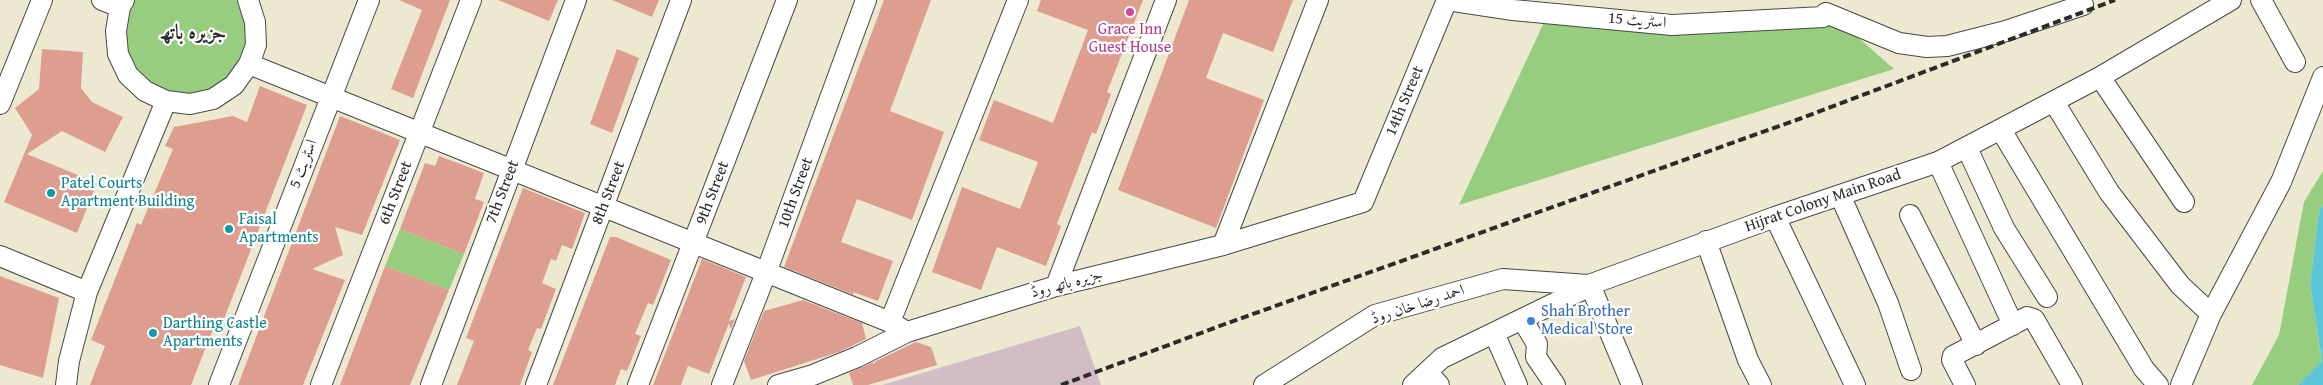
<!DOCTYPE html>
<html>
<head>
<meta charset="utf-8">
<style>
  body { margin:0 }
  canvas { display:block; background:#ede9d0 }
</style>
</head>
<body>
<canvas width="2323" height="385"></canvas>
<script>
const context = document.querySelector('canvas').getContext('2d');
context.lineJoin = 'round';
function fillPath(path, color) { context.fillStyle = color; context.fill(path, 'evenodd'); }
const poly = rows => new Path2D(rows.map(r => 'M' + r).join(''));
function strokePath(path, color, width, dash) { context.strokeStyle = color; context.lineWidth = width; context.lineCap = dash ? 'butt' : 'round'; context.setLineDash(dash || []); context.stroke(path); }
function label(font, color, halo, rows, align = 'center') {
  context.font = font + ' "Gentium Book Plus",Amiri,serif'; context.lineWidth = 4.5; context.setLineDash([]); context.textBaseline = 'middle'; context.strokeStyle = halo; context.fillStyle = color; for (const [text, x, y, turn = 0] of rows) {
    context.save(); context.translate(x, y); context.rotate((+turn || 0) * Math.PI / 180); context.textAlign = isNaN(turn) ? turn : align; if (halo) context.strokeText(text, 0, 0); context.fillText(text, 0, 0); context.restore();
  }
}
const industrial = poly([
  [1080,326,1101,385,882,385]
]);
const green = poly([
  [124,0,248,0,249,64,190,104,128,75],
  [1546,18,1838,20,1894,69,1459,205],
  [2323,171,2323,205,2319,212,2310,284,2322,362,2298,385,2252,385,2279,335,2304,202],
  [400,229,464,254,449,290,385,266]
]);
const water = poly([
  [2323,205,2323,385,2298,385,2322,361,2310,284,2319,212]
]);
const building = poly([
  [399,0,450,0,413,98,391,89,422,10],
  [498,0,558,0,549,21],
  [612,0,659,0,652,17],
  [884,0,931,0,890,111,944,132,912,220,857,199,841,242,893,261,878,301,853,292,854,295,784,267],
  [1041,0,1143,0,1107,92,1111,94,1096,134,1092,132,1057,224,1061,226,1046,266,997,247,981,290,932,272,962,187,1020,209,1038,162,979,140,994,100,1053,123,1088,30,1037,11],
  [1189,0,1293,0,1273,52,1223,33,1206,78,1264,100,1216,228,1118,190],
  [42,49,83,52,81,88,92,102,123,117,105,152,62,131,27,154,97,183,77,233,4,202,32,135,15,108,39,89],
  [617,49,639,58,612,133,590,124],
  [260,86,307,105,224,319,218,317,191,385,90,385,105,346,91,340,137,223,141,225,173,149,165,146,174,127,233,116,247,122],
  [340,116,400,140,362,235,335,227,343,255,312,269,345,280,303,385,238,385],
  [439,156,484,173,475,199,484,202,464,254,400,229,425,163,435,166],
  [523,188,585,213,572,249,562,245,556,261,551,259,542,283,556,289,541,329,537,328,528,350,532,352,520,385,457,385,474,341,466,338],
  [610,237,616,237,671,260,653,305,648,303,635,334,641,336,627,371,621,369,615,385,553,385],
  [702,259,746,277,729,321,735,319,731,329,729,323,709,374,688,366,681,385,653,385],
  [385,266,449,290,410,385,340,385],
  [0,276,59,298,43,378,0,365],
  [803,300,862,323,866,339,839,352,751,380,744,361,764,311],
  [916,342,931,347,937,365,868,385,853,385,849,373,873,362,873,364,876,361]
]);
const minor = poly([
  [102,0,120,7],
  [124,0,120,7,116,31,118,54,128,75,145,91,166,101,190,104,213,99,234,85,249,64,256,45,255,22,248,0],
  [1447,0,1513,10,1672,25,1823,17,1826,13],
  [2261,0,2295,62],
  [1826,13,1899,43,1927,47,1947,46,2006,31,2083,5],
  [249,64,890,322,907,332],
  [2100,77,2184,202],
  [2054,102,2109,192,2180,285,2211,314],
  [0,104,42,0],
  [2001,130,2144,369,2158,385],
  [1967,148,2004,228,2047,297],
  [1938,162,2013,325],
  [1840,195,1888,303,1911,370],
  [1910,215,1976,345],
  [1775,217,1855,385],
  [1706,241,1748,360,1761,385],
  [1223,245,1318,0],
  [0,256,87,292],
  [1056,286,1166,0],
  [1591,287,1632,385],
  [1522,319,1537,344,1536,357,1555,385],
  [890,322,1018,0],
  [1494,333,1517,385],
  [1427,372,1439,385],
  [66,385,69,361,87,292,166,101],
  [219,385,369,0],
  [321,385,471,0],
  [431,385,576,0],
  [536,385,681,0],
  [638,385,787,0],
  [722,385,766,273,866,0],
  [778,385,813,375,857,357,907,332,1056,286,1223,245,1363,202,1447,0],
  [1264,385,1375,315,1503,279,1589,285,1775,217,1938,162,2100,77,2231,0],
  [1413,385,1442,358,1590,286],
  [1965,385,1952,360,1953,356,2027,317,2034,319,2072,385],
  [2181,385,2211,314,2281,182,2323,77]
]);
const rail = poly([
  [1061,385,1225,324,1799,119,2115,0]
]);
const markers = [
  [1130,12,5,"#d1479c"],
  [51,193,5,"#0f9aa8"],
  [229,229,5,"#0f9aa8"],
  [1531,321,5,"#3f7fe0"],
  [153,333,5,"#0f9aa8"]
];
const streetNames = [
  ["اسٹریٹ 15",1637,21,5],
  ["14th Street",1405,101,-67],
  ["اسٹریٹ 5",304,164,-69],
  ["7th Street",503,192,-69],
  ["6th Street",396,193,-69],
  ["8th Street",609,193,-69],
  ["9th Street",713,193,-69],
  ["10th Street",796,193,-70],
  ["Hijrat Colony Main Road",1823,201,-19],
  ["جزیرہ باتھ روڈ",1067,284,-15],
  ["احمد رضا خان روڈ",1418,305,-18]
];
const hotelNames = [
  ["Grace Inn",1130,30],
  ["Guest House",1130,48]
];
const cultureNames = [
  ["Patel Courts",61,184],
  ["Apartment Building",61,202],
  ["Faisal",239,220],
  ["Apartments",239,238],
  ["Darthing Castle",163,324],
  ["Apartments",163,342]
];
const shopNames = [
  ["Shah Brother",1541,312],
  ["Medical Store",1541,330]
];
const districtNames = [
  ["جزیرہ باتھ",193,34]
];
fillPath(industrial, '#d2bdc6');
fillPath(green, '#96cd7f');
fillPath(water, '#5dc5d8');
fillPath(building, '#dd9e90');
strokePath(minor, '#484844', 22);
strokePath(minor, '#fff', 20);
strokePath(rail, '#2b2b2b', 4, [8, 4]);
for (const [x, y, r, color] of markers) { const dot = new Path2D(); dot.arc(x, y, r, 0, 2 * Math.PI); context.fillStyle = color; context.fill(dot); strokePath(dot, '#fff', 2); }
label('16px', '#2b2b2b', '#fff', streetNames);
label('16px', '#b23c85', '#fff', hotelNames);
label('16px', '#0d838f', '#fff', cultureNames, 'left');
label('16px', '#366cbe', '#fff', shopNames, 'left');
label('bold 21px', '#2b2b2b', '#fff', districtNames);
</script>
</body>
</html>
